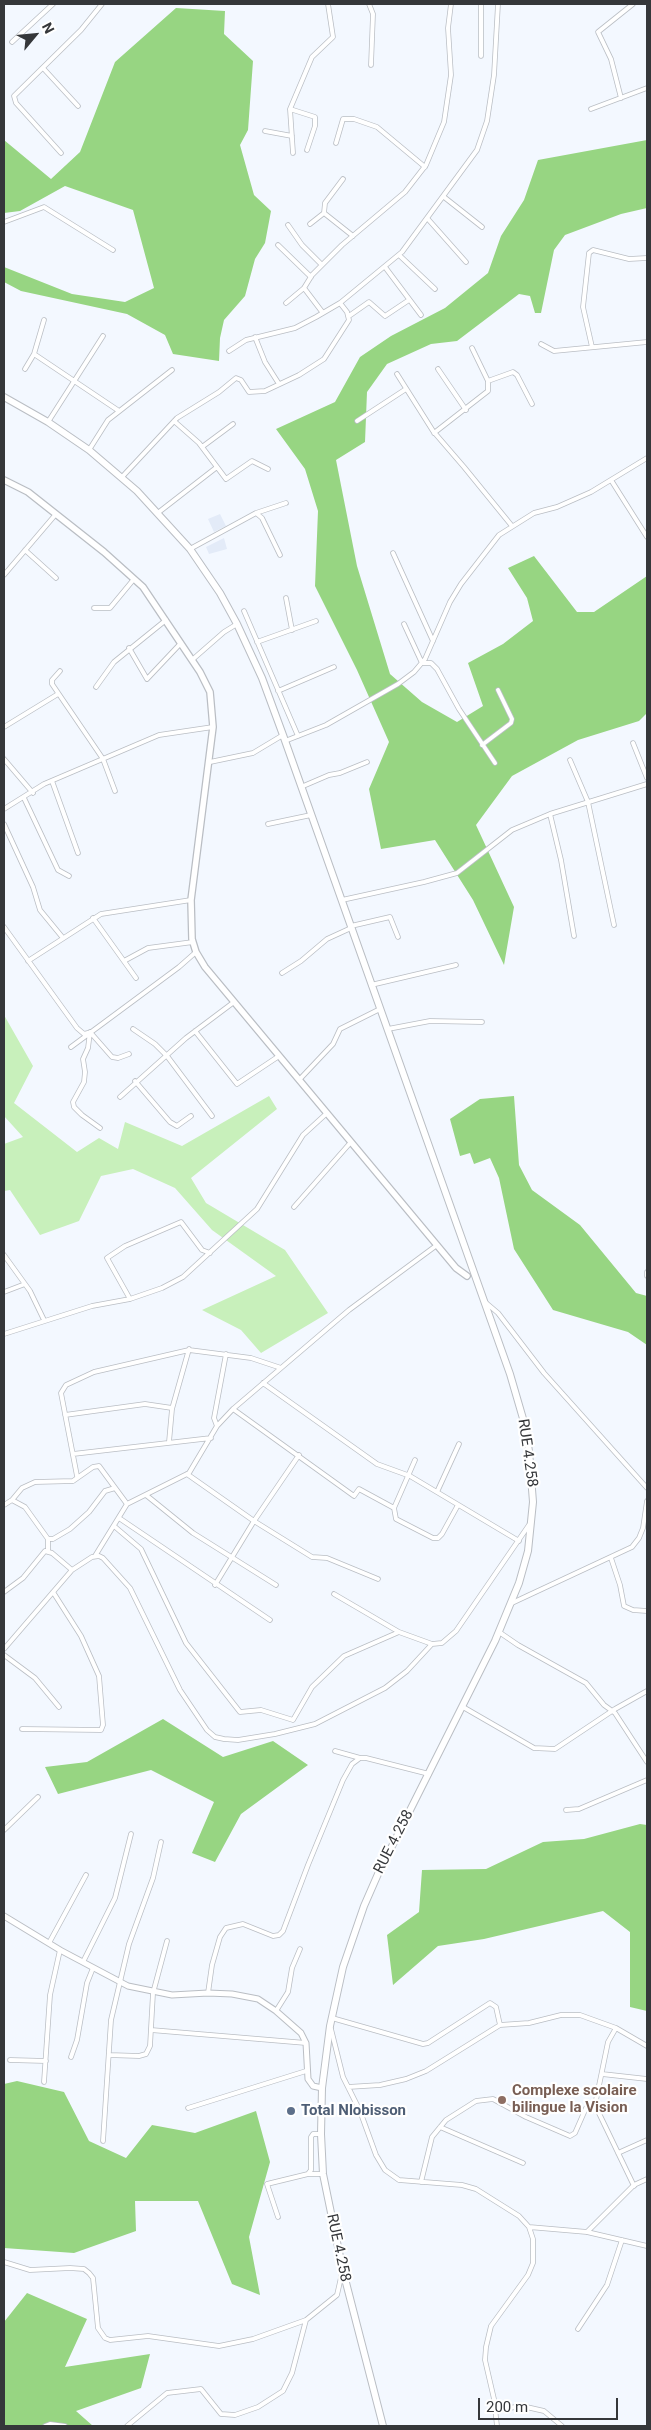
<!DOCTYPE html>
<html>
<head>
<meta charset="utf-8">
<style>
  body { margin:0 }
  #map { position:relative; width:651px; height:2430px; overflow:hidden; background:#f3f8ff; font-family:Roboto,sans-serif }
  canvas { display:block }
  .frame { position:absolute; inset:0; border:5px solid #35373a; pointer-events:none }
  .north { position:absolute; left:10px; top:10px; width:50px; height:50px; -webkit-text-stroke:4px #fff; paint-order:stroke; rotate:62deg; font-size:14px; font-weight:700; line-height:20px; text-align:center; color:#35373a }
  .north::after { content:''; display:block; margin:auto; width:18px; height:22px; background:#35373a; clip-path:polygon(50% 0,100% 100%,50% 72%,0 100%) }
  .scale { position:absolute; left:478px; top:2398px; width:140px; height:22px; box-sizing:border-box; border:2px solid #35373a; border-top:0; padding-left:6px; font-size:15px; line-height:18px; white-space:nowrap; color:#35373a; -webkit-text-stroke:4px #fff; paint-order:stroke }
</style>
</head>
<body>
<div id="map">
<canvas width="651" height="2430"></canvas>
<div class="frame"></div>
<div class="north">N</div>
<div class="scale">200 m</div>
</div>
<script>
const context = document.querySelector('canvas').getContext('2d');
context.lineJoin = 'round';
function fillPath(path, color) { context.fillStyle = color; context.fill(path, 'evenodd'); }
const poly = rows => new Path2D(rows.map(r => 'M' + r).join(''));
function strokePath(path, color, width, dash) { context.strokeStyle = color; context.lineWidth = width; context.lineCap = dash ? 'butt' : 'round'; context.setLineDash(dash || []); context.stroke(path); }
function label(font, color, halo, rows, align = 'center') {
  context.font = font + ' Roboto,sans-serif'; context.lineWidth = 4.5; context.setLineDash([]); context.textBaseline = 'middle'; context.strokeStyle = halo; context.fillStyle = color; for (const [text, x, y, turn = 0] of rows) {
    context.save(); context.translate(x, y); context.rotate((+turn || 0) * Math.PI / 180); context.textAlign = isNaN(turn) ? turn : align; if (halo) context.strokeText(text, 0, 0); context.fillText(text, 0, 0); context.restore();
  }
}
const built = poly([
  [220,514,226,526,214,532,208,519],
  [224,538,227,549,209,554,206,547]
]);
const green = poly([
  [4,1015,33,1066,14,1103,77,1152,99,1138,118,1149,125,1122,182,1146,269,1096,277,1109,191,1178,206,1203,285,1250,328,1313,261,1353,241,1330,202,1310,276,1276,212,1230,175,1188,133,1169,101,1176,79,1221,40,1235,10,1190,4,1191,4,1144,23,1137,4,1116]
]);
const forest = poly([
  [176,8,225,11,224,34,253,61,248,130,240,145,254,195,271,211,265,243,255,259,245,296,224,320,220,338,219,361,173,354,165,335,127,314,21,291,4,282,4,267,72,294,125,302,154,288,133,210,65,186,20,211,4,213,4,140,51,179,80,152,115,62],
  [647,140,647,208,621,214,565,235,554,250,541,313,535,313,530,296,519,294,457,341,431,344,387,364,367,392,365,442,336,460,357,566,390,674,422,702,457,722,483,706,468,663,503,644,533,621,527,598,508,568,534,556,577,612,594,612,647,576,647,713,639,721,578,740,512,776,476,825,514,907,504,965,473,900,435,840,381,849,369,789,389,742,357,670,315,586,318,511,305,469,276,429,335,402,360,357,391,336,445,308,488,273,501,236,524,200,538,160],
  [514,1096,519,1165,532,1190,580,1225,636,1293,647,1296,647,1345,628,1332,553,1310,514,1249,499,1178,490,1158,474,1164,470,1153,460,1156,450,1119,480,1099],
  [163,1719,223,1757,273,1741,308,1765,241,1814,215,1862,192,1853,214,1802,151,1770,58,1794,45,1767,87,1762],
  [640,1824,647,1825,647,2011,630,2007,630,1932,603,1911,484,1939,438,1946,393,1985,387,1935,419,1912,422,1870,486,1869,543,1842,584,1839],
  [17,2081,64,2092,89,2141,126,2158,152,2125,195,2133,256,2111,270,2162,249,2237,260,2295,232,2284,198,2201,135,2201,136,2231,74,2253,4,2248,4,2084],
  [27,2293,87,2319,65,2367,150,2354,141,2388,76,2411,93,2426,4,2426,4,2322]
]);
const minor = poly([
  [369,4,373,14,371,65],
  [12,42,53,4],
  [481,56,481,4],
  [43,68,78,106],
  [621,98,611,59,598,32,633,4],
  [290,109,315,117,315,126,307,150],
  [591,109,647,88],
  [265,131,292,136],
  [336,143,343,119,354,119,377,127,425,167],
  [61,153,16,103,14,96,81,30,102,4],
  [293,153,290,109,312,57,333,37,328,4],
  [444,197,482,227],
  [324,213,325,203,343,179],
  [427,218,466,262],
  [4,222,44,207,113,250],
  [310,224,324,213,353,236],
  [288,225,302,245,322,265],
  [278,245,311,277],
  [399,255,435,289],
  [385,267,421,315],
  [304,288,323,313],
  [286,303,304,288,312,275,342,245,405,192,426,165,444,122,451,75,448,28,451,4],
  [349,316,369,302,385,316,409,300],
  [255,337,265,362,279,384],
  [541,344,554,351,647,342],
  [592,347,583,307,589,253,593,250,629,259,647,258],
  [229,351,246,340,295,328,316,317,340,303,402,252,477,150,487,121,494,75,498,4],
  [34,354,119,411],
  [25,369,34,354,44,320],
  [438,369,466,410],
  [397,374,433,431,464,467,512,526],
  [488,381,513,372,517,375,532,404],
  [174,421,199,443,226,479,252,461,268,469],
  [357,421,406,389],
  [48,422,103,336],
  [434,433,488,391,488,381,472,348],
  [202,447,233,424],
  [89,450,108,420,172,370],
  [122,477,177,418,219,392,236,378,241,380,249,392,265,391,299,375,324,359,349,320,347,312,340,303],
  [611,480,647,537],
  [159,512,217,467],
  [256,513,286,503],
  [190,549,256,513,262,518,280,555],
  [25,550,56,578],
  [393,553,433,641],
  [4,575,56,514],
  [286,598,292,630],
  [94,608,110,608,134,579],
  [244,611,298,736],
  [404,624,422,663,431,663,437,669,459,709,495,763],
  [257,642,316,621],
  [129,648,147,679,181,643],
  [192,660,224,632,237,624],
  [60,671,52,680,52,684,103,759,115,791],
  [96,687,114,662,166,620],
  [278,691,334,667],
  [4,727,58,694],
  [285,741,326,725,398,684,414,672,425,659,450,602,461,584,499,535,534,513,557,507,591,492,647,458],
  [633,743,647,778],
  [482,745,511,723,512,719,498,690],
  [4,759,33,793],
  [570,760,588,802,614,925],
  [210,762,253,753,283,735],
  [52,781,78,853],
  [301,787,329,775,340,773,367,762],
  [24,798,58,870,69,876],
  [4,809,44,784,159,735,213,727],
  [550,814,561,860,574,936],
  [4,824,33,887,40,910,63,938],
  [268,824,311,815],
  [342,900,424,882,457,873,512,830,550,814,647,784],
  [93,918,136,978],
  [351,926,390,917,398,937],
  [4,927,77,1028,84,1034,88,1033],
  [28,961,101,914,191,900],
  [124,961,148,948,193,942],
  [282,973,301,961,327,939,351,928],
  [371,985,456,965],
  [133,1029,155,1044,167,1056,212,1116],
  [388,1029,430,1021,482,1022],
  [195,1031,237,1084,279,1056],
  [90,1032,88,1048,83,1059,85,1072,84,1082,73,1102,74,1107,82,1115,100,1128],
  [90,1032,112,1057,118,1058,129,1054],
  [71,1047,179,967,196,952],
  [299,1080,333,1044,340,1029,380,1009],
  [135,1081,170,1122,177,1126,191,1116],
  [120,1097,186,1038,234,1002],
  [294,1207,351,1142],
  [4,1255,30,1291,44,1320],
  [647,1272,647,1276],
  [4,1292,25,1284],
  [130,1299,107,1258,125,1246,181,1222,202,1250,210,1253],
  [485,1302,498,1313,544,1373,647,1488],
  [4,1334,92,1306,130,1299,162,1288,183,1277,257,1209,303,1135,327,1113],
  [263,1383,377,1464,410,1476,519,1541],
  [233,1409,354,1496,359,1489,394,1508],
  [65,1415,145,1404,172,1408],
  [217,1426,214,1418,226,1354],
  [169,1442,172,1409,189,1349],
  [73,1454,211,1438],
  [415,1460,394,1508,396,1519,433,1538,438,1538,442,1534,458,1505],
  [187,1474,254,1521,312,1557,327,1558,378,1579],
  [77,1476,61,1393,66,1385,94,1372,189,1350,251,1358,281,1368],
  [437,1492,459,1444],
  [146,1495,193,1533,276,1585],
  [12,1500,22,1488,35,1482,73,1481,93,1467,99,1466,127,1504],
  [4,1505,12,1500,25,1507,48,1539,48,1550],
  [119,1518,270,1620],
  [114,1526,141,1549,186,1643,240,1712,261,1710,293,1720,312,1687,344,1656,399,1632],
  [48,1539,53,1539,70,1529,89,1512,105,1491,115,1488],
  [95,1556,127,1504,189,1473,217,1426,233,1409,349,1310,437,1245],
  [611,1558,620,1585,624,1606,633,1610,647,1611],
  [215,1585,254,1521,299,1455],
  [4,1592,23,1578,45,1551,52,1553,72,1570,92,1557,99,1556,103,1558,130,1588,180,1690,207,1730,215,1737,224,1739,238,1740,275,1734,315,1724,385,1688,407,1671,432,1644],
  [334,1594,399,1632,432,1644,442,1643,456,1631,529,1525],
  [512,1603,632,1547,639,1538,643,1528,647,1501],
  [499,1632,518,1645,586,1683,604,1705,615,1713,647,1762],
  [4,1649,72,1570],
  [4,1655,35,1678,59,1707],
  [463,1707,534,1748,555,1749,615,1709,647,1691],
  [22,1729,101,1730,103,1725,99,1676,81,1636,53,1592],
  [335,1751,360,1758],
  [566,1810,579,1809,647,1780],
  [4,1830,38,1797],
  [49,1943,86,1875],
  [83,1962,115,1898,131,1834],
  [208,1993,212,1965,220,1937,226,1928,243,1924,273,1936,279,1935,283,1931,308,1865,343,1780,352,1764,360,1758,366,1758,429,1774],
  [276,2011,288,1992,292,1968,300,1949],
  [332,2018,423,2044,428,2043,490,2003,496,2007,500,2025],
  [616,2028,608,2042,595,2105,634,2186],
  [331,2029,343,2077,360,2111,376,2155,385,2170,399,2180,462,2185,476,2189,519,2216,529,2227,533,2239,533,2263,528,2275,491,2326,486,2347,485,2360,494,2399,497,2426],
  [151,2030,306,2043],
  [109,2055,139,2056,146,2054,150,2046,153,1993,167,1941],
  [71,2057,77,2040,87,1983,93,1968],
  [10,2060,46,2061],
  [602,2074,647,2079],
  [44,2082,50,1995,60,1950],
  [348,2087,380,2085,406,2079,426,2071,500,2025,529,2023,561,2015,580,2015,616,2028,647,2046],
  [188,2108,306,2071],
  [440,2127,523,2163],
  [103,2141,111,2020,129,1944,153,1878,161,1842],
  [618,2153,647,2140],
  [308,2174,323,2174],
  [421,2182,432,2137,446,2120,476,2101,493,2099,526,2117,570,2136,575,2133,586,2108],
  [278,2217,267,2184,308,2174,311,2170,311,2137,313,2134,321,2134],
  [529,2227,587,2232,647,2246],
  [587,2232,634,2185,647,2179],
  [4,2262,30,2270,70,2268,84,2269,89,2273,93,2278,98,2328,105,2338,110,2340,148,2336,219,2346,253,2339,306,2320,337,2295,342,2273],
  [578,2329,607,2285,622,2240],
  [496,2410,522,2406,544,2411,562,2426],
  [45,2426,50,2424,65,2426],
  [127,2426,167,2393,201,2389,221,2414,235,2415,258,2407,283,2391,292,2373,306,2320]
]);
const tertiary = poly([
  [4,1916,60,1950,128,1986,172,1995,208,1993,232,1994,258,1999,276,2011,301,2033,306,2043,308,2079,313,2086,322,2088]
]);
const secondary = poly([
  [4,480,28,492,104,552,143,587,200,672,210,692,213,727,191,900,192,939,196,952,205,967,351,1142,456,1268,467,1276]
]);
const trunk = poly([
  [4,397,48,422,89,450,137,491,190,549,220,593,237,624,262,678,283,735,510,1374,524,1422,529,1451,533,1502,528,1551,519,1583,495,1641,378,1874,364,1906,343,1967,330,2026,322,2088,321,2134,323,2174,343,2271,383,2426]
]);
const markers = [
  [502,2100,5,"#8d6e63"],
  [291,2111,5,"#5c6f8a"]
];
const streetNames = [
  ["RUE 4.258",527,1453,82],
  ["RUE 4.258",394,1842,-63],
  ["RUE 4.258",338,2248,78]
];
const educationNames = [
  ["Complexe scolaire",512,2091],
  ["bilingue la Vision",512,2108]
];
const serviceNames = [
  ["Total Nlobisson",301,2111]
];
fillPath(built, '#e3ebf8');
fillPath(green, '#c8f0bb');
fillPath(forest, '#97d582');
strokePath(minor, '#babec4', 5.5);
strokePath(tertiary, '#babec4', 7);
strokePath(secondary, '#babec4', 8);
strokePath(trunk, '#babec4', 8);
strokePath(minor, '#fff', 4);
strokePath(tertiary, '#fff', 5);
strokePath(secondary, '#fff', 5.5);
strokePath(trunk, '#fff', 6);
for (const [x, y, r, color] of markers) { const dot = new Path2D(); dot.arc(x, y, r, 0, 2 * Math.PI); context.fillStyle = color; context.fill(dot); strokePath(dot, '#fff', 2); }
label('15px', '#35373a', '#fff', streetNames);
label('bold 15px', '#785e54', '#fff', educationNames, 'left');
label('bold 15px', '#4e5e75', '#fff', serviceNames, 'left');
</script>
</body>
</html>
